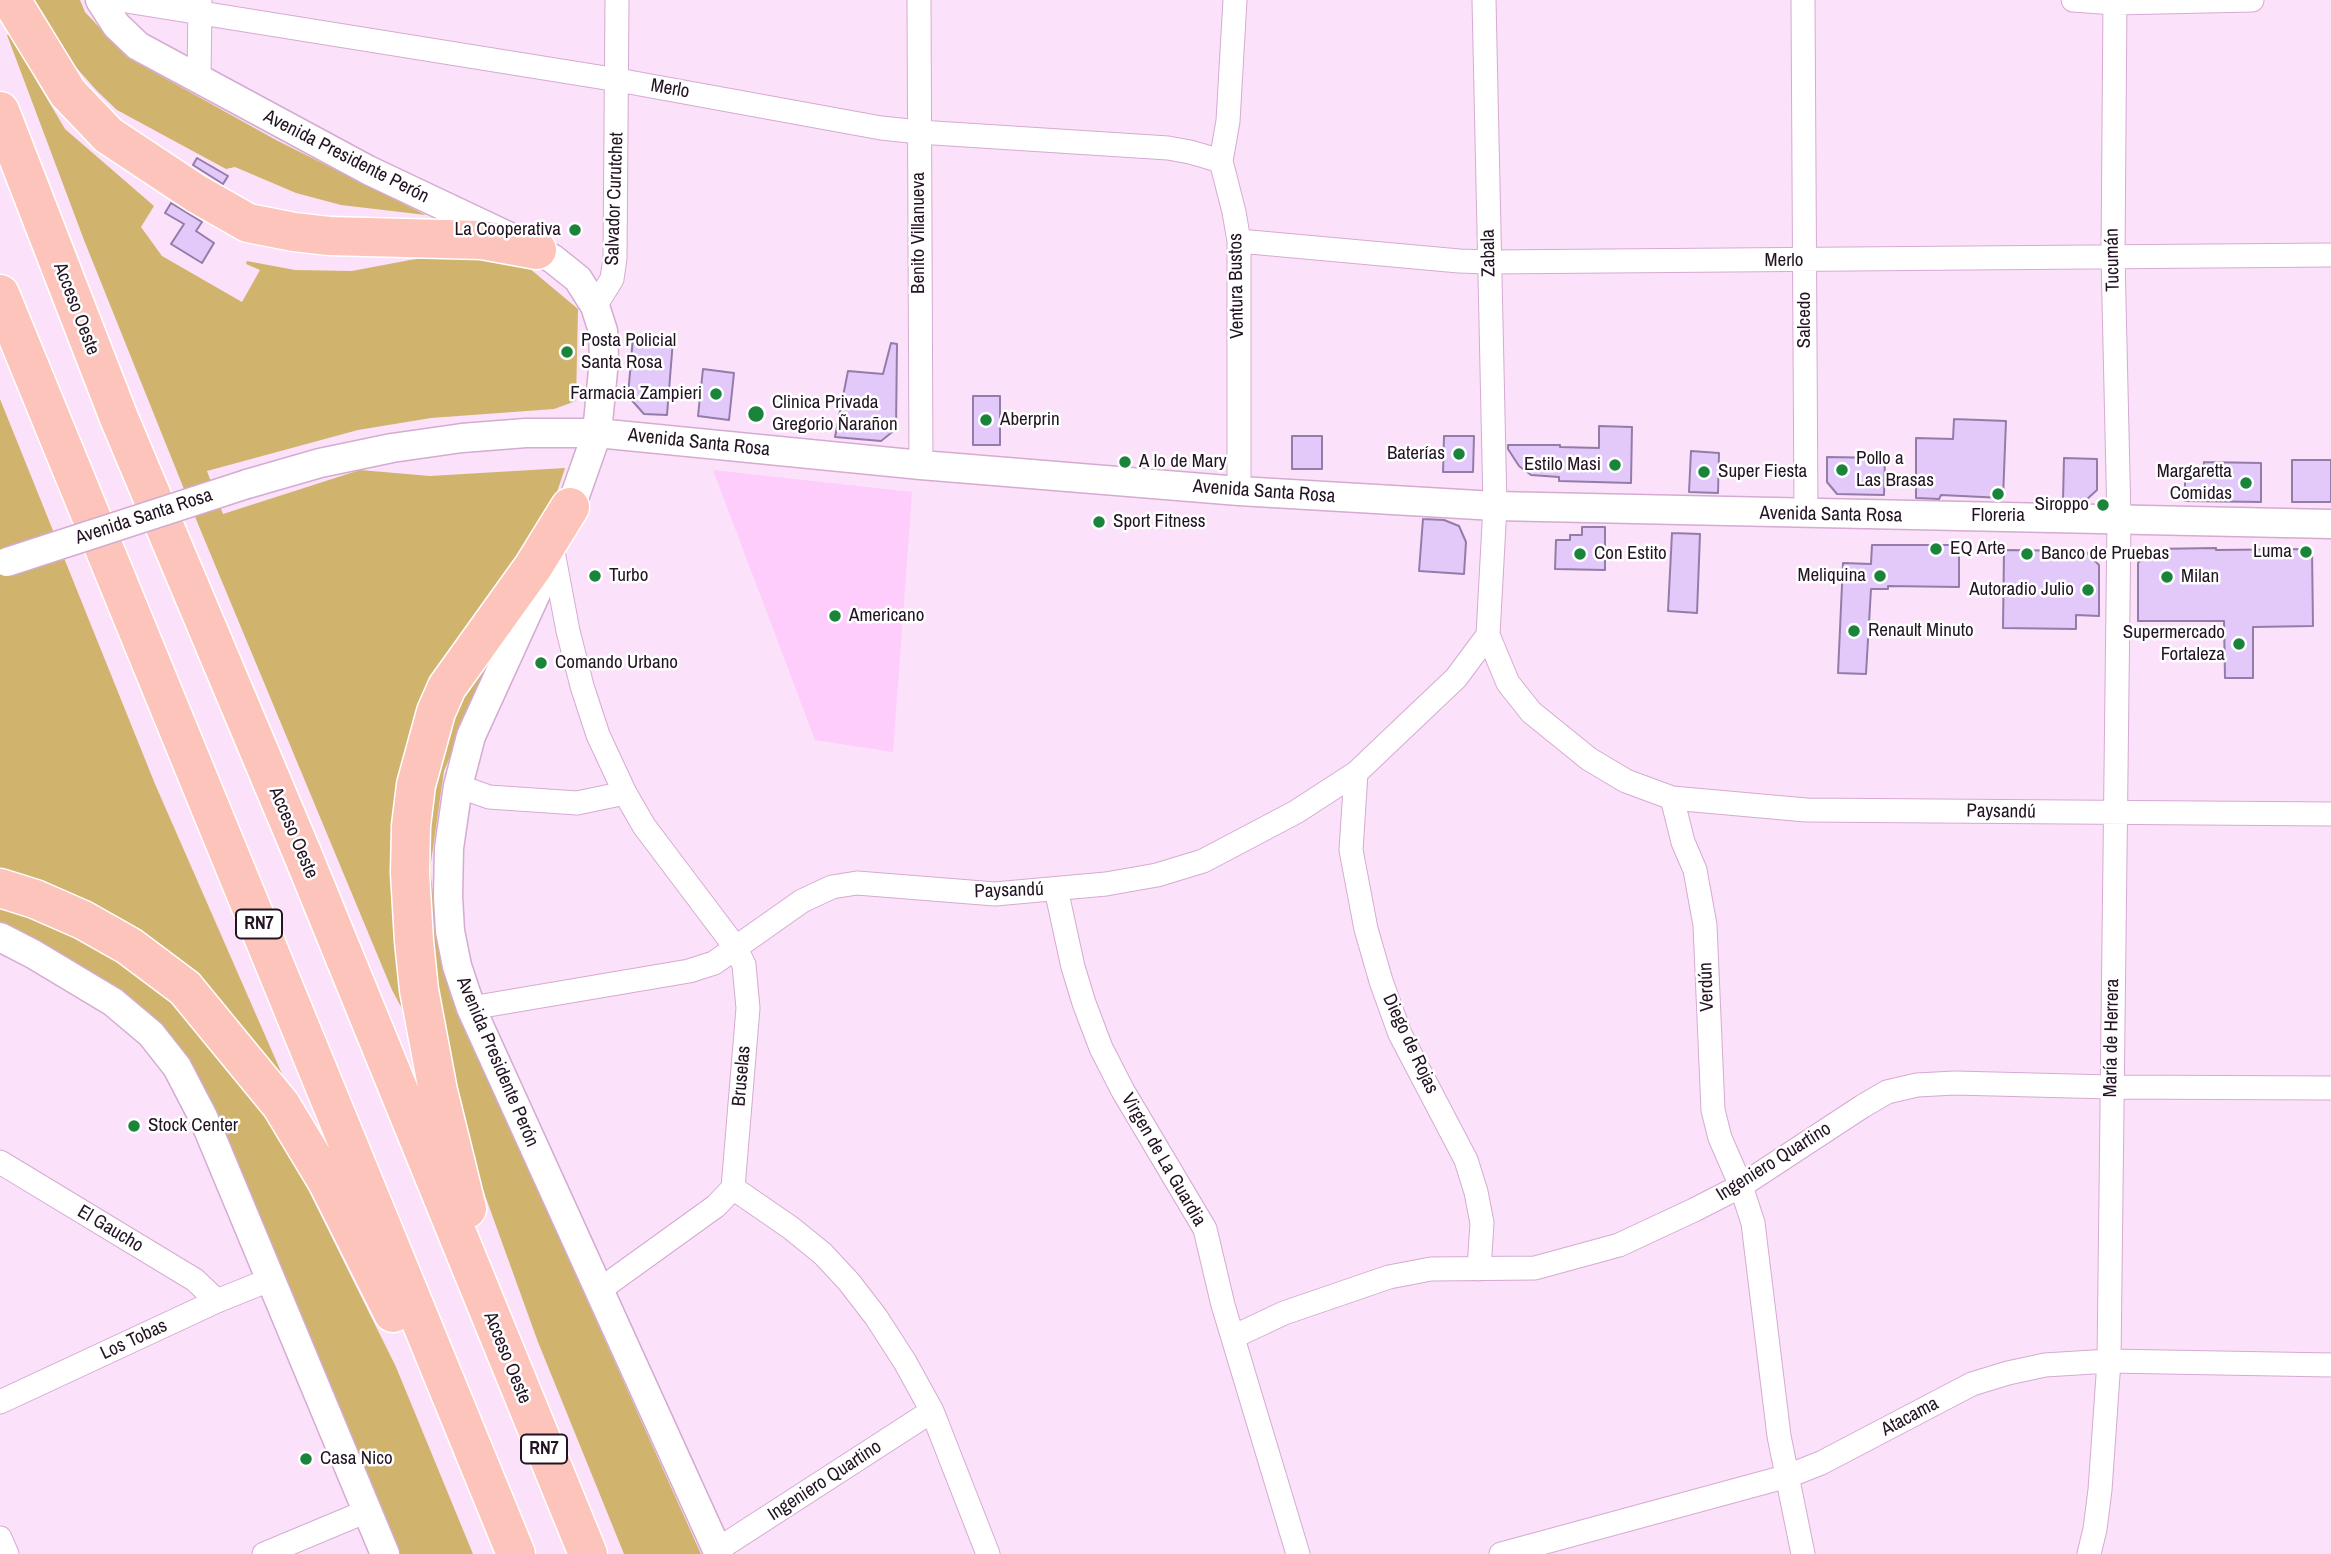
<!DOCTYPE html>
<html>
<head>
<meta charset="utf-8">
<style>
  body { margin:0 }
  canvas { display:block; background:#fbe1f9 }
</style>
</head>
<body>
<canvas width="2331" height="1554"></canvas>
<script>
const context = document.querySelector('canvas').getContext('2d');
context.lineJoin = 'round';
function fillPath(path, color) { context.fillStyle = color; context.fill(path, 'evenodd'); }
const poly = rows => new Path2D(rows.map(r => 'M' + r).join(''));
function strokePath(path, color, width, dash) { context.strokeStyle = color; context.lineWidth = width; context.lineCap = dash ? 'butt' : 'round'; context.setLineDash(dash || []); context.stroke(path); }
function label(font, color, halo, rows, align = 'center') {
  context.font = font + ' "Archivo Narrow",sans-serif'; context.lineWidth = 5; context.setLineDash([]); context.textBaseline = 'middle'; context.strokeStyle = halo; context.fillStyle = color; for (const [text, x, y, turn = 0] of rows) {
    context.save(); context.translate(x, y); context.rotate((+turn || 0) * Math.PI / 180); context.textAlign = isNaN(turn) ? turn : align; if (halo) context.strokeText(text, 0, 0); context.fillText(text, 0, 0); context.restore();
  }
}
const built = poly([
  [713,470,912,492,893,752,815,740]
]);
const green = poly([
  [27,0,80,0,85,12,127,57,276,140,426,215,341,205,296,193,235,167,226,169,117,110,98,92,64,54],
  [14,32,36,80,65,129,154,206,141,227,162,256,242,302,260,270,246,264,247,261,295,270,352,271,410,260,467,252,529,268,578,309,576,401,554,409,431,418,358,430,207,471,223,514,360,470,430,476,565,468,553,504,449,667,406,1016,392,990,198,524,84,240,7,35],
  [0,399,155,784,303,1122,200,990,0,879],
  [515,604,444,771,430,869,442,965,451,997,701,1554,624,1554,538,1342,482,1187,438,1055,419,889,441,729],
  [0,900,102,950,163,993,208,1035,246,1086,296,1165,396,1367,473,1554,391,1554,145,1017,0,930]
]);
const building = poly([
  [197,158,228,176,223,184,193,165,197,158],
  [171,203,202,222,196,231,214,243,202,263,171,244,184,224,165,213,171,203],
  [633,337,673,340,667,415,644,414,628,396,633,337],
  [891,343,897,344,896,429,881,441,835,437,848,371,883,374,891,343],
  [703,369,734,373,729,420,698,416,703,369],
  [973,396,1000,396,1000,445,973,445,973,396],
  [1954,419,2006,421,2003,498,1941,495,1939,499,1916,498,1916,438,1953,439,1954,419],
  [1599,426,1632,427,1631,483,1559,481,1559,477,1531,475,1519,466,1508,449,1508,445,1560,445,1560,447,1599,448,1599,426],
  [1292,436,1322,436,1322,469,1292,469,1292,436],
  [1444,436,1474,436,1473,472,1443,472,1444,436],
  [1691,451,1719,453,1718,493,1689,492,1691,451],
  [1827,457,1885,458,1884,495,1837,494,1827,482,1827,457],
  [2064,458,2097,459,2097,490,2086,500,2063,500,2064,458],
  [2292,460,2331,460,2331,502,2292,502,2292,460],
  [2204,462,2261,463,2261,502,2185,501,2185,473,2203,473,2204,462],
  [1423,519,1444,520,1459,526,1466,542,1464,574,1419,571,1423,519],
  [1582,527,1605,527,1605,570,1555,569,1556,540,1570,540,1570,535,1582,535,1582,527],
  [1672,533,1700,534,1697,613,1668,611,1672,533],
  [1872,545,1959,545,1959,587,1888,586,1888,589,1871,589,1866,674,1838,673,1843,563,1871,564,1872,545],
  [2216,548,2216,550,2312,549,2313,626,2253,627,2253,678,2225,678,2224,621,2138,621,2138,563,2152,549,2216,548],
  [2004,550,2085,551,2099,565,2099,616,2076,615,2076,629,2003,628,2004,550]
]);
const minor = poly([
  [120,0,618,80,881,128,919,132,1168,148,1190,152,1221,161],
  [919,0,921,465],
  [1235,0,1228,121,1221,161,1234,212,1239,241,1239,491],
  [1484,0,1495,506,1488,635,1508,683,1531,712,1589,759,1626,781,1672,798,1683,842,1695,870,1705,925,1713,1110,1720,1138,1741,1186,1753,1223,1779,1436,1803,1554],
  [1803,0,1806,514],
  [2073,0,2115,3,2252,0],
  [199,81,200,1],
  [1239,241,1459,261,1489,262,2331,255],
  [595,306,612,279,615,258,617,0],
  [554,557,568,631,582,686,598,735,625,793,644,826,736,948,744,965,748,1008,733,1188],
  [1356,773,1351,850,1366,929,1381,981,1400,1034,1466,1160,1476,1192,1482,1223,1479,1269],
  [458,786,489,797,577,803,625,793],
  [1672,798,1806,810,2331,814],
  [1056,889,1073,967,1084,1003,1101,1048,1123,1091,1205,1229,1223,1305,1298,1554],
  [471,1008,689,971,714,963,802,901,832,887,857,883,995,894,1106,884,1157,875,1203,861,1296,812,1356,773,1456,678,1488,635],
  [0,1162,195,1280,217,1301],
  [733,1188,791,1228,823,1254,849,1282,876,1317,905,1362,932,1411,988,1554],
  [598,1291,716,1206,733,1188],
  [1233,1337,1284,1313,1389,1277,1431,1269,1535,1268,1619,1245,1694,1210,1741,1186,1863,1106,1887,1092,1917,1085,1955,1083,2111,1087,2331,1088],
  [0,1402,217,1301,269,1280],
  [0,1538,7,1554],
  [717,1550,932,1411],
  [264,1554,367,1511],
  [1501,1554,1788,1476,1821,1463,1972,1384,2008,1373,2045,1365,2109,1361,2331,1365],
  [2089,1554,2095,1529,2100,1490,2109,1361,2119,520,2113,257,2115,0]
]);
const tertiary = poly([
  [100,0,116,25,138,46,368,170,537,250,553,259,578,279,595,306,603,331,604,360,597,433,565,524],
  [247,484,320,463,392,448,462,438,526,433,597,433,921,465,1239,491,1495,506,2331,524],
  [549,565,471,736,458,786,449,848,448,896,450,931,457,966,471,1008,719,1554],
  [0,937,33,954,113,1002,151,1034,177,1067,203,1117,385,1554]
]);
const motorway = poly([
  [11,0,68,93,108,135,197,194,248,223,294,232,329,236,482,240,537,250],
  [0,111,119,418,302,853,588,1554],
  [0,294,516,1554],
  [0,888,35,899,83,920,129,946,185,988,281,1105,328,1183,393,1313],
  [467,1209,438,1091,419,990,414,941,410,873,411,826,416,785,436,712,447,687,533,567,570,507]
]);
const tertiaryBridge = poly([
  [7,562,247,484]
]);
const markers = [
  [575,230,7,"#1a843a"],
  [567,352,7,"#1a843a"],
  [716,394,7,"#1a843a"],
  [756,414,9,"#1a843a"],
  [986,420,7,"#1a843a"],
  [1459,454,7,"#1a843a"],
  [1125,462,7,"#1a843a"],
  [1615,465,7,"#1a843a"],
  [1842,470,7,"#1a843a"],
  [1704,472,7,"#1a843a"],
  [2246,483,7,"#1a843a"],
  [1998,494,7,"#1a843a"],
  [2103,505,7,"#1a843a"],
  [1099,522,7,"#1a843a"],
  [1936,549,7,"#1a843a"],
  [2306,552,7,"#1a843a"],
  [1580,554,7,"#1a843a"],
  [2027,554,7,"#1a843a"],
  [595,576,7,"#1a843a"],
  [1880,576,7,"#1a843a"],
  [2167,577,7,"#1a843a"],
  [2088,590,7,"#1a843a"],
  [835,616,7,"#1a843a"],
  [1854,631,7,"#1a843a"],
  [2239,644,7,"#1a843a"],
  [541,663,7,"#1a843a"],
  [134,1126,7,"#1a843a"],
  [306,1459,7,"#1a843a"]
];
const shields = [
  [259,924,46],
  [544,1449,46]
];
const shieldNames = [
  ["RN7",259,924],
  ["RN7",544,1449]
];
const streetNames = [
  ["Merlo",670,89,10],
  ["Avenida Presidente Perón",346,157,27],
  ["Salvador Curutchet",615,199,-88],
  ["Benito Villanueva",919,233,-90],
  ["Zabala",1489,253,-91],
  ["Tucumán",2113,260,-91],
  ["Merlo",1784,261],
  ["Ventura Bustos",1237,286,-91],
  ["Acceso Oeste",76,309,69],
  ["Salcedo",1805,320,-90],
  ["Avenida Santa Rosa",699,443,6],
  ["Avenida Santa Rosa",1264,492,4],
  ["Avenida Santa Rosa",1831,515,1],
  ["Avenida Santa Rosa",144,517,-18],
  ["Paysandú",2001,812,1],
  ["Acceso Oeste",293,833,67],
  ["Paysandú",1009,891,-2],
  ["Verdún",1707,987,-92],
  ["María de Herrera",2112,1038,-89],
  ["Diego de Rojas",1410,1044,65],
  ["Avenida Presidente Perón",497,1062,67],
  ["Bruselas",742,1076,-85],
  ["Virgen de La Guardia",1163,1160,60],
  ["Ingeniero Quartino",1774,1162,-32],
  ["El Gaucho",110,1229,31],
  ["Los Tobas",134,1340,-25],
  ["Acceso Oeste",507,1358,68],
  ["Atacama",1910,1417,-28],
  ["Ingeniero Quartino",825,1481,-33]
];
const poiNames = [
  ["La Cooperativa",561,230,"right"],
  ["Posta Policial",581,341],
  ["Santa Rosa",581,363],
  ["Farmacia Zampieri",702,394,"right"],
  ["Clinica Privada",772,403],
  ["Gregorio Ñarañon",772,425],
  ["Aberprin",1000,420],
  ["Baterías",1445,454,"right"],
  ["Pollo a",1856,459],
  ["Las Brasas",1856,481],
  ["A lo de Mary",1139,462],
  ["Estilo Masi",1601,465,"right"],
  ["Super Fiesta",1718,472],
  ["Margaretta",2232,472,"right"],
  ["Comidas",2232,494,"right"],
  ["Siroppo",2089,505,"right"],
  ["Floreria",1998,516,"center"],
  ["Sport Fitness",1113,522],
  ["EQ Arte",1950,549],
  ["Luma",2292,552,"right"],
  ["Con Estito",1594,554],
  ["Banco de Pruebas",2041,554],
  ["Turbo",609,576],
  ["Meliquina",1866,576,"right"],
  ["Milan",2181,577],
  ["Autoradio Julio",2074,590,"right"],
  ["Americano",849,616],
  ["Renault Minuto",1868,631],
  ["Supermercado",2225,633,"right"],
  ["Fortaleza",2225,655,"right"],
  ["Comando Urbano",555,663],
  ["Stock Center",148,1126],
  ["Casa Nico",320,1459]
];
fillPath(built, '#fecdfb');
fillPath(green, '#d0b46e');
fillPath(building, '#e2c9fa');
strokePath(building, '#947ca9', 2);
strokePath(minor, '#d5abd2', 25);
strokePath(tertiary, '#d5abd2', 31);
strokePath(motorway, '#fff', 41);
strokePath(minor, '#fff', 23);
strokePath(tertiary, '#fff', 28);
strokePath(motorway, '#fcc4bb', 38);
strokePath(tertiaryBridge, '#d5abd2', 31, []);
strokePath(tertiaryBridge, '#fff', 28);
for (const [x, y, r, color] of markers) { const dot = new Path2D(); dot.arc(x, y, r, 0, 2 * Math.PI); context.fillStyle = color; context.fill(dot); strokePath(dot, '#fff', 2.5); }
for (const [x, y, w] of shields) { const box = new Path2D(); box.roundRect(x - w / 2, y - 14.5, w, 29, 5); context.fillStyle = '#fff'; context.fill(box); strokePath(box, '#231423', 2); }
label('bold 18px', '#231423', null, shieldNames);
label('19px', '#231423', '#fff', streetNames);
label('19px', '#231423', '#fff', poiNames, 'left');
</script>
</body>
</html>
